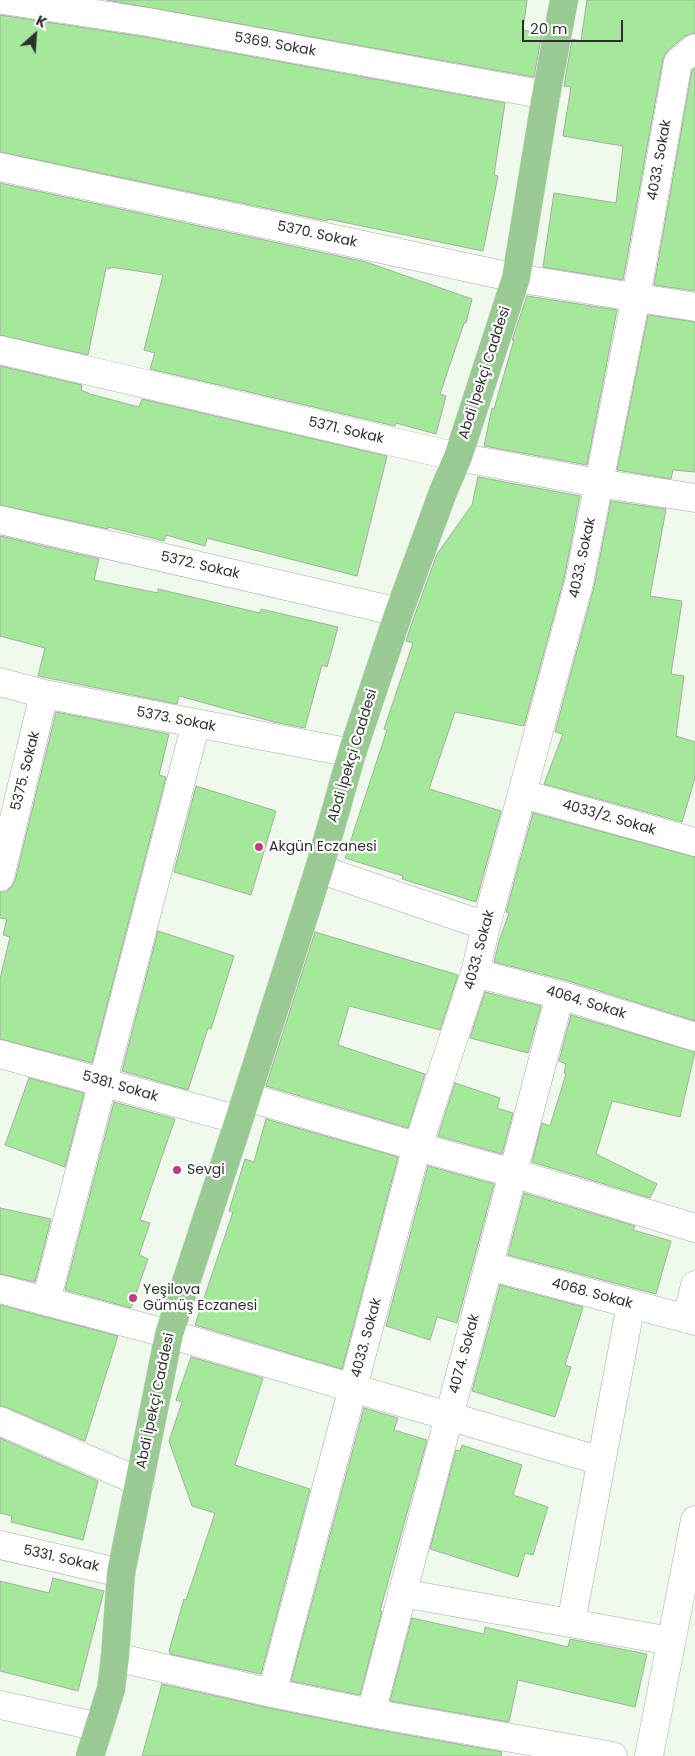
<!DOCTYPE html>
<html>
<head>
<meta charset="utf-8">
<style>
  body { margin:0 }
  #map { position:relative; width:695px; height:1756px; overflow:hidden; background:#effaed; font-family:Poppins,sans-serif }
  canvas { display:block }
  .north { position:absolute; left:10px; top:10px; width:50px; height:50px; -webkit-text-stroke:4px #fff; paint-order:stroke; rotate:26deg; font-size:14px; font-weight:700; line-height:20px; text-align:center; color:#2d312c }
  .north::after { content:''; display:block; margin:auto; width:18px; height:22px; background:#2d312c; clip-path:polygon(50% 0,100% 100%,50% 72%,0 100%) }
  .scale { position:absolute; left:522px; top:20px; width:101px; height:22px; box-sizing:border-box; border:2px solid #2d312c; border-top:0; padding-left:6px; font-size:15px; line-height:18px; white-space:nowrap; color:#2d312c; -webkit-text-stroke:4px #fff; paint-order:stroke }
</style>
</head>
<body>
<div id="map">
<canvas width="695" height="1756"></canvas>
<div class="north">K</div>
<div class="scale">20 m</div>
</div>
<script>
const context = document.querySelector('canvas').getContext('2d');
context.lineJoin = 'round';
function fillPath(path, color) { context.fillStyle = color; context.fill(path, 'evenodd'); }
const poly = rows => new Path2D(rows.map(r => 'M' + r).join(''));
function strokePath(path, color, width, dash) { context.strokeStyle = color; context.lineWidth = width; context.lineCap = dash ? 'butt' : 'round'; context.setLineDash(dash || []); context.stroke(path); }
function label(font, color, halo, rows, align = 'center') {
  context.font = font + ' Poppins,sans-serif'; context.lineWidth = 4.5; context.setLineDash([]); context.textBaseline = 'middle'; context.strokeStyle = halo; context.fillStyle = color; for (const [text, x, y, turn = 0] of rows) {
    context.save(); context.translate(x, y); context.rotate((+turn || 0) * Math.PI / 180); context.textAlign = isNaN(turn) ? turn : align; if (halo) context.strokeText(text, 0, 0); context.fillText(text, 0, 0); context.restore();
  }
}
const building = poly([
  [107,0,527,0,523,30,542,34,534,77,107,0],
  [587,0,695,0,695,33,685,36,668,50,663,59,623,280,543,267,554,193,616,203,623,146,563,136,571,87,564,86,572,39,581,41,587,0],
  [0,15,145,37,505,103,494,175,498,176,483,251,328,219,327,221,0,152,0,15],
  [695,68,695,291,654,285,692,70,695,68],
  [0,183,366,262,472,299,466,323,464,323,440,394,446,396,436,434,396,423,395,426,150,369,155,353,144,350,163,275,110,267,110,269,106,268,88,355,0,335,0,183],
  [527,296,617,310,587,465,484,446,492,408,494,409,514,340,512,340,527,296],
  [648,315,695,322,695,472,673,470,671,479,617,470,648,315],
  [0,366,82,385,81,390,90,394,139,407,142,399,387,456,357,576,207,538,205,546,166,535,164,541,108,527,108,529,0,505,0,366],
  [478,477,580,496,564,579,524,726,455,712,429,789,501,811,476,902,402,879,403,876,345,858,387,730,384,729,413,643,406,641,414,617,437,554,472,505,478,477],
  [611,501,666,509,650,596,682,601,671,674,684,676,676,736,695,742,695,778,682,822,544,784,563,734,555,732,594,587,611,501],
  [0,536,99,559,94,580,158,593,158,589,260,613,261,609,338,627,327,667,322,665,305,728,274,722,179,696,177,704,38,676,45,648,0,636,0,536],
  [56,712,169,734,159,775,166,777,92,1063,0,1039,0,979,10,937,3,935,7,919,0,918,0,892,5,892,11,888,15,881,56,712],
  [196,786,276,811,251,895,174,872,196,786],
  [533,813,695,857,695,1021,565,980,494,962,499,941,509,913,506,912,533,813],
  [158,931,234,956,211,1029,208,1028,188,1090,122,1071,158,931],
  [315,932,458,975,440,1030,349,1006,338,1045,425,1074,408,1128,266,1086,315,932],
  [485,992,541,1006,528,1053,470,1038,485,992],
  [571,1015,695,1052,680,1117,612,1101,596,1154,657,1184,650,1198,532,1162,542,1123,550,1126,566,1074,564,1073,566,1064,559,1061,571,1015],
  [29,1078,84,1093,65,1167,5,1145,29,1078],
  [455,1083,500,1098,497,1108,513,1113,502,1154,438,1136,455,1083],
  [114,1102,175,1119,140,1220,150,1223,139,1255,148,1259,131,1308,65,1290,114,1102],
  [266,1119,398,1157,342,1369,195,1325,233,1212,229,1211,245,1159,254,1162,266,1119],
  [428,1166,494,1184,457,1323,437,1317,430,1340,386,1326,428,1166],
  [524,1193,635,1226,633,1230,671,1241,656,1294,508,1255,524,1193],
  [0,1208,51,1219,35,1282,0,1274,0,1208],
  [500,1285,583,1307,565,1365,571,1367,555,1417,472,1391,500,1285],
  [0,1305,118,1336,85,1441,6,1407,0,1406,0,1305],
  [191,1357,263,1378,235,1465,310,1489,261,1674,170,1654,170,1651,169,1651,184,1599,186,1600,215,1513,192,1506,169,1441,182,1402,176,1400,191,1357],
  [364,1408,398,1418,394,1430,427,1440,380,1611,382,1611,360,1695,291,1681,364,1408],
  [0,1438,98,1481,83,1540,11,1522,12,1516,0,1513,0,1438],
  [462,1445,522,1465,513,1495,548,1507,533,1555,525,1553,518,1577,430,1549,456,1450,460,1451,462,1445],
  [53,1578,104,1591,78,1691,0,1671,0,1581,49,1593,53,1578],
  [412,1618,484,1634,485,1627,568,1647,570,1639,647,1654,635,1707,518,1680,509,1722,390,1701,412,1618],
  [162,1684,269,1708,368,1728,502,1752,501,1756,142,1756,162,1684]
]);
const minor = poly([
  [3,0,148,22,546,95],
  [0,167,516,278,695,307],
  [0,350,458,457,598,483,695,498],
  [0,520,399,612],
  [0,682,44,694,352,753],
  [523,794,695,842],
  [319,869,486,926],
  [0,877,44,694],
  [475,973,560,995,695,1037],
  [0,1054,239,1120],
  [247,1097,418,1147,513,1173,695,1228],
  [489,1266,695,1321],
  [0,1289,169,1334,601,1461],
  [46,1301,196,723],
  [687,1319,695,1285],
  [0,1421,140,1482],
  [0,1545,121,1573],
  [402,1593,671,1641],
  [571,1623,631,1304],
  [115,1657,272,1693,413,1161,475,973,486,926,579,583,636,297,678,62,695,48],
  [272,1693,371,1713,613,1756],
  [0,1705,99,1727],
  [371,1713,560,995],
  [649,1756,695,1520]
]);
const major = poly([
  [90,1756,111,1689,115,1657,121,1573,169,1334,239,1120,319,869,352,753,399,612,443,492,458,457,516,278,546,95,564,0]
]);
const markers = [
  [259,847,5,"#bf3c83"],
  [177,1170,5,"#bf3c83"],
  [133,1298,5,"#bf3c83"]
];
const streetNames = [
  ["5369. Sokak",275,45,10],
  ["4033. Sokak",660,160,-80],
  ["5370. Sokak",317,235,12],
  ["Abdi İpekçi Caddesi",485,373,-72],
  ["5371. Sokak",346,431,13],
  ["4033. Sokak",583,558,-78],
  ["5372. Sokak",200,566,13],
  ["5373. Sokak",176,720,11],
  ["Abdi İpekçi Caddesi",353,756,-73],
  ["5375. Sokak",26,771,-76],
  ["4033/2. Sokak",609,818,16],
  ["4033. Sokak",480,950,-75],
  ["4064. Sokak",586,1003,17],
  ["5381. Sokak",120,1087,16],
  ["4068. Sokak",592,1294,15],
  ["4033. Sokak",367,1338,-75],
  ["4074. Sokak",465,1354,-75],
  ["Abdi İpekçi Caddesi",156,1401,-78],
  ["5331. Sokak",61,1559,13]
];
const poiNames = [
  ["Akgün Eczanesi",269,847],
  ["Sevgi",187,1170],
  ["Yeşilova",143,1290],
  ["Gümüş Eczanesi",143,1306]
];
fillPath(building, '#a3e999');
strokePath(building, '#a3ada1', 1);
strokePath(minor, '#a3aca1', 29);
strokePath(major, '#d9dad9', 29);
strokePath(minor, '#fff', 28);
strokePath(major, '#9aca93', 28);
for (const [x, y, r, color] of markers) { const dot = new Path2D(); dot.arc(x, y, r, 0, 2 * Math.PI); context.fillStyle = color; context.fill(dot); strokePath(dot, '#fff', 2); }
label('14px', '#2d312c', '#fff', streetNames);
label('14px', '#2d312c', '#fff', poiNames, 'left');
</script>
</body>
</html>
